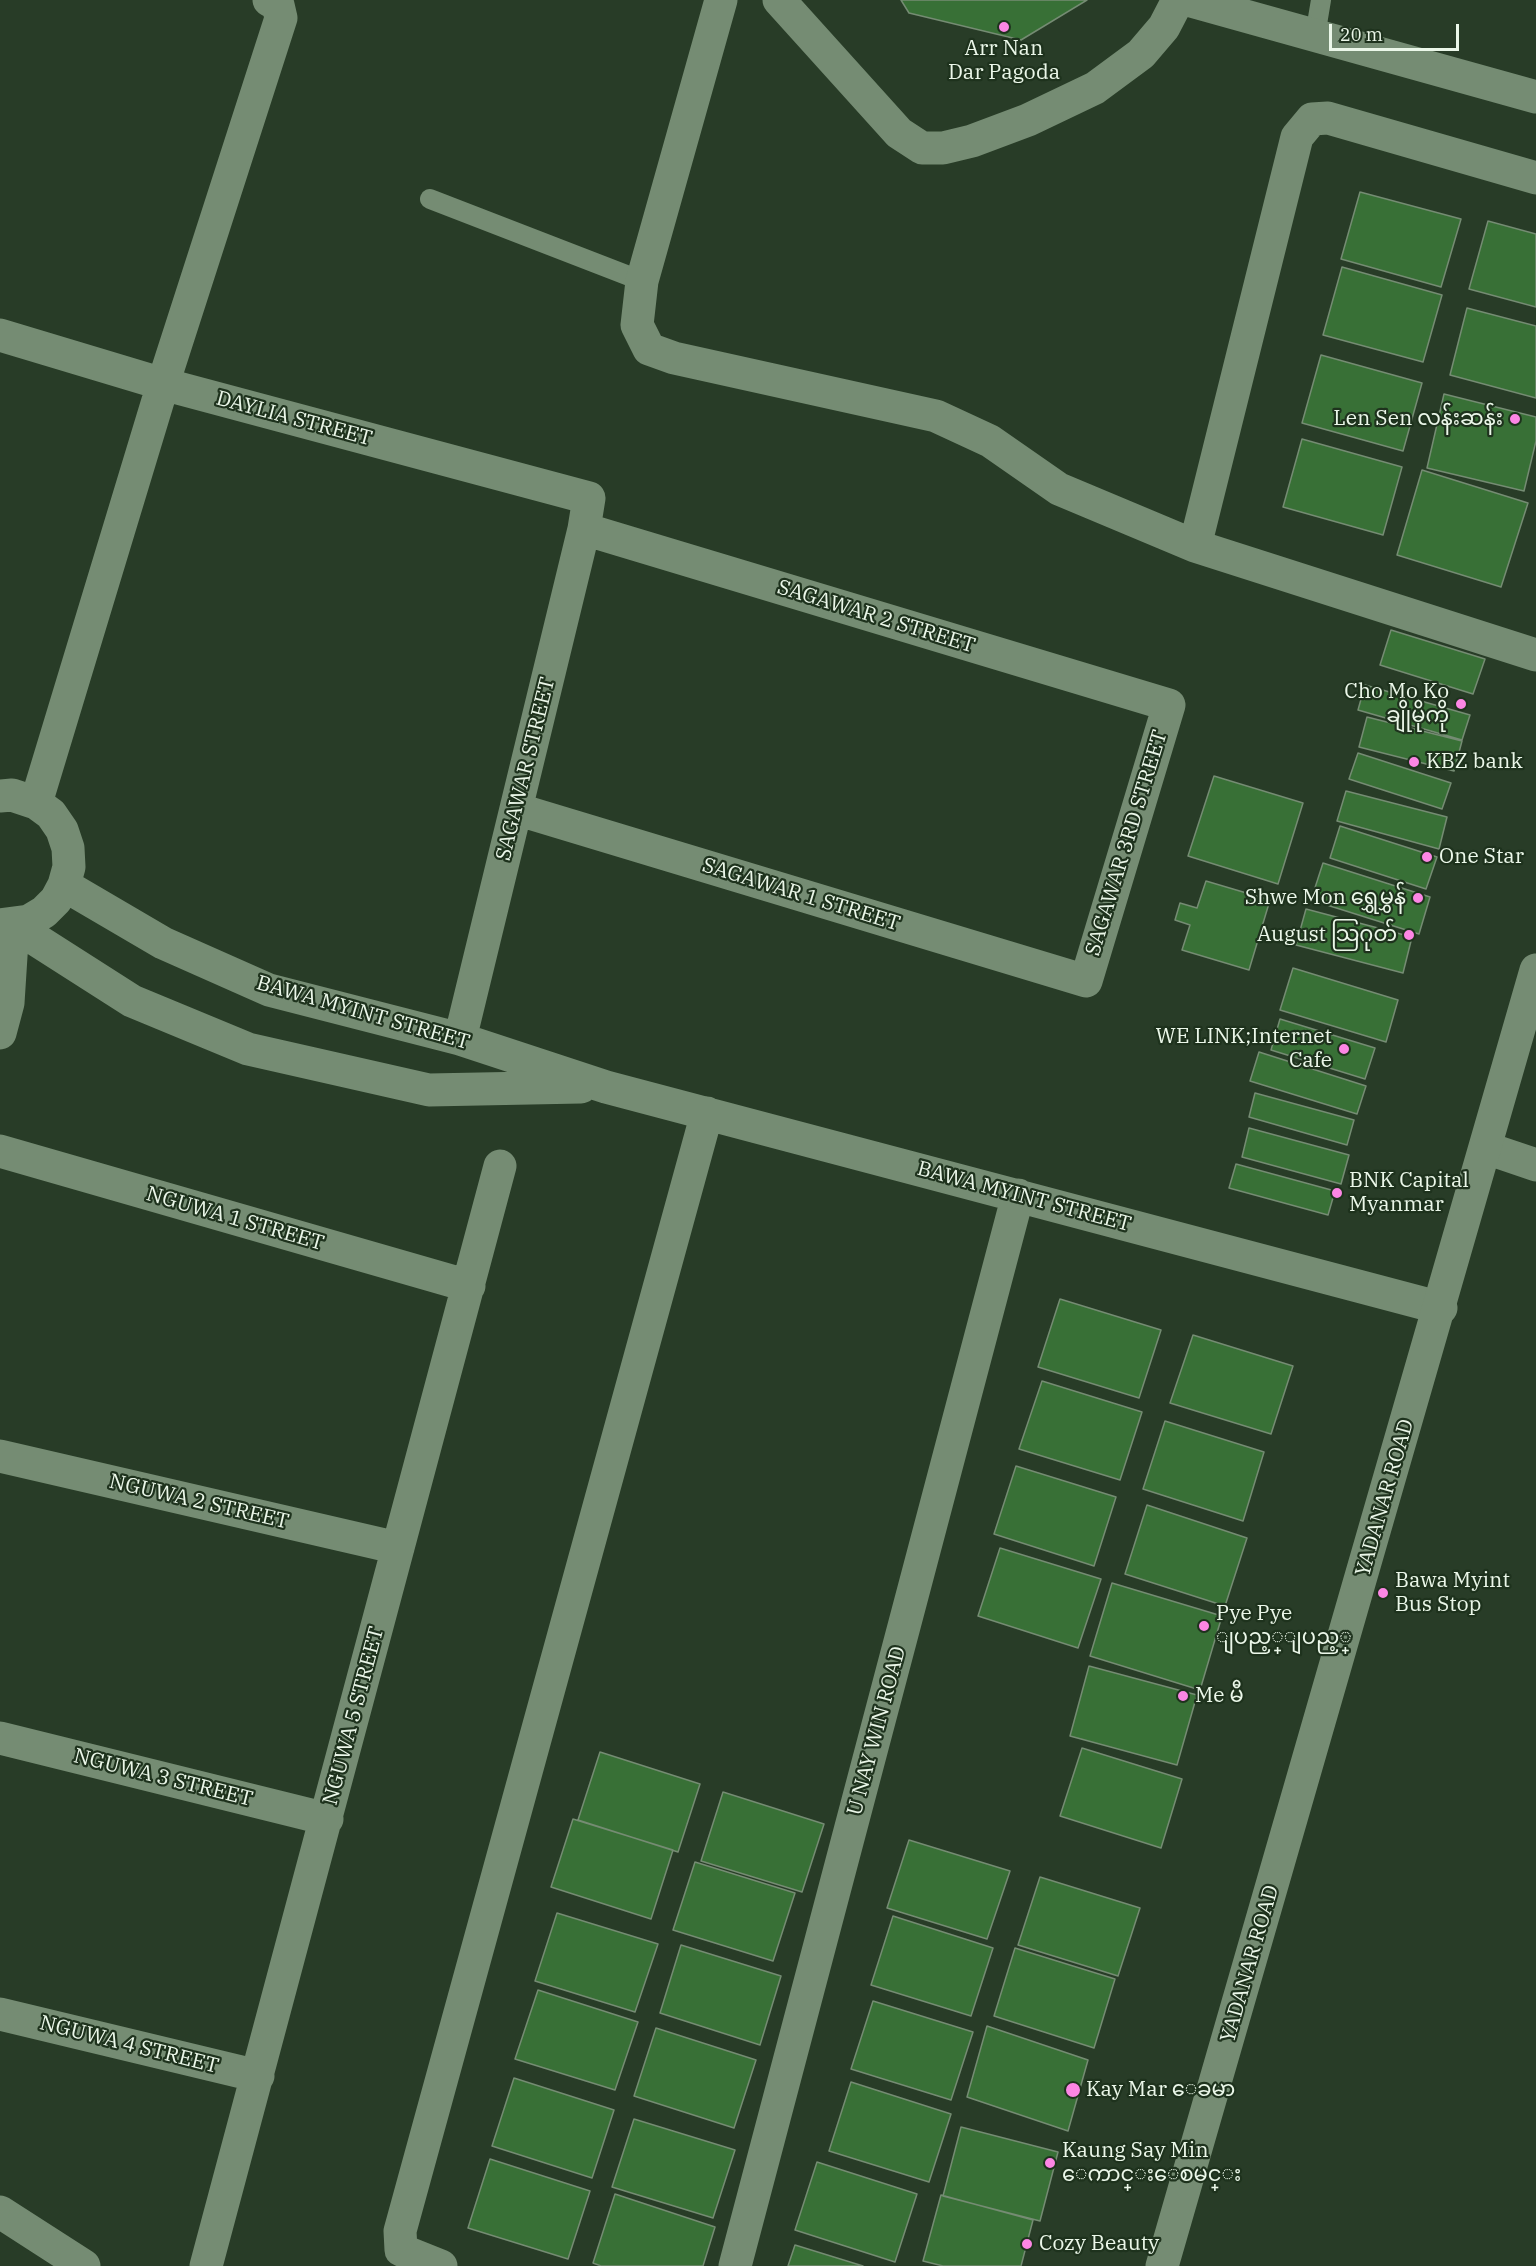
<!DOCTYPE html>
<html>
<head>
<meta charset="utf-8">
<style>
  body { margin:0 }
  #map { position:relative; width:1536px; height:2266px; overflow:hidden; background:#283c27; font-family:"IBM Plex Serif",serif }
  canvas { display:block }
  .scale { position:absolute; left:1329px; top:24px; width:130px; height:27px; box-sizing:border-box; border:3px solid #ebf7e9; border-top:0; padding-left:8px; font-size:18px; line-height:21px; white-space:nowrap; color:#ebf7e9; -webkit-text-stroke:4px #1e321d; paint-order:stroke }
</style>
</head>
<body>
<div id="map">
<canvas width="1536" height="2266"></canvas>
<div class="scale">20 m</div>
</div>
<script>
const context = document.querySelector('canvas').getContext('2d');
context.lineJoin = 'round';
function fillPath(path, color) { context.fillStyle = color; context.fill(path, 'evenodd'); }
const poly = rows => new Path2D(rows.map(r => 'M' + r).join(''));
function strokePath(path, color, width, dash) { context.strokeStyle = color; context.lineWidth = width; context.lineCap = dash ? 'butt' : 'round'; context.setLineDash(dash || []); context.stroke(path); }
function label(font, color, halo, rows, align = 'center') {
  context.font = font + ' "IBM Plex Serif","Noto Sans Myanmar",serif'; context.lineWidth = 4.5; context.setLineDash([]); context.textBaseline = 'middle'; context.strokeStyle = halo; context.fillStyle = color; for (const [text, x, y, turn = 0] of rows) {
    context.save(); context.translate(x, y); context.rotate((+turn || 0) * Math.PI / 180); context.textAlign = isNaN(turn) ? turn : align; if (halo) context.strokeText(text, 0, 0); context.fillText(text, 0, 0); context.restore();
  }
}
const building = poly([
  [901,0,1087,0,1021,40,909,13,901,0],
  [1360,192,1461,219,1441,287,1341,259,1360,192],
  [1488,221,1536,234,1536,307,1469,289,1488,221],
  [1342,267,1442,295,1423,362,1323,335,1342,267],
  [1467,308,1536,326,1536,398,1450,375,1467,308],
  [1321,355,1422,383,1403,451,1302,423,1321,355],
  [1444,394,1536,417,1536,441,1524,491,1427,468,1444,394],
  [1302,439,1402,467,1383,535,1283,507,1302,439],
  [1422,470,1528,503,1501,587,1397,555,1422,470],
  [1391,630,1485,659,1473,694,1380,665,1391,630],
  [1365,685,1470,715,1462,740,1358,710,1365,685],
  [1367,717,1462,741,1454,771,1359,747,1367,717],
  [1358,753,1451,783,1442,809,1349,779,1358,753],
  [1214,776,1303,803,1278,884,1188,856,1214,776],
  [1346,791,1447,817,1439,849,1337,821,1346,791],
  [1340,826,1437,857,1426,889,1330,858,1340,826],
  [1323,863,1430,897,1419,934,1311,900,1323,863],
  [1206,881,1270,900,1249,970,1182,950,1190,925,1175,920,1180,903,1197,908,1206,881],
  [1306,909,1412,937,1403,973,1296,945,1306,909],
  [1293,968,1398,1000,1386,1042,1280,1010,1293,968],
  [1280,1019,1375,1048,1365,1079,1271,1050,1280,1019],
  [1259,1052,1366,1086,1357,1114,1250,1081,1259,1052],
  [1255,1093,1354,1120,1347,1145,1249,1117,1255,1093],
  [1249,1128,1349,1155,1341,1184,1242,1157,1249,1128],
  [1236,1164,1335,1191,1328,1215,1229,1188,1236,1164],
  [1060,1299,1161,1330,1139,1398,1038,1367,1060,1299],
  [1193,1335,1293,1366,1271,1434,1170,1403,1193,1335],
  [1042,1381,1142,1412,1120,1480,1019,1449,1042,1381],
  [1165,1421,1264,1452,1243,1521,1143,1489,1165,1421],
  [1016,1466,1116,1497,1094,1566,994,1534,1016,1466],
  [1147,1505,1247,1538,1225,1606,1125,1574,1147,1505],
  [1000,1548,1101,1579,1078,1648,978,1616,1000,1548],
  [1112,1583,1222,1616,1200,1690,1090,1656,1112,1583],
  [1089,1666,1197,1695,1177,1765,1070,1736,1089,1666],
  [1082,1748,1182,1779,1161,1848,1060,1816,1082,1748],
  [600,1752,700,1784,678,1852,578,1820,600,1752],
  [723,1792,824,1824,802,1892,701,1861,723,1792],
  [573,1819,673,1850,651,1919,551,1887,573,1819],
  [909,1840,1010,1871,987,1939,887,1908,909,1840],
  [695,1862,795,1893,773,1961,673,1930,695,1862],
  [1040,1877,1140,1908,1118,1976,1018,1945,1040,1877],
  [557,1913,658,1944,635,2012,535,1981,557,1913],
  [893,1916,993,1948,971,2016,871,1985,893,1916],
  [681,1945,781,1976,760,2045,660,2013,681,1945],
  [1015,1948,1115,1979,1094,2048,994,2016,1015,1948],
  [538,1990,638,2022,615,2090,515,2059,538,1990],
  [873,2001,973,2032,951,2100,851,2069,873,2001],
  [987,2026,1088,2060,1068,2131,967,2097,987,2026],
  [656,2028,756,2060,734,2128,634,2096,656,2028],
  [514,2078,614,2110,592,2178,492,2146,514,2078],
  [851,2082,951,2114,929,2182,829,2151,851,2082],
  [634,2119,735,2150,713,2218,612,2187,634,2119],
  [961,2127,1058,2152,1040,2221,943,2196,961,2127],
  [490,2159,590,2191,568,2259,468,2228,490,2159],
  [817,2162,917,2194,895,2262,795,2230,817,2162],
  [615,2194,715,2227,703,2266,601,2266,593,2263,615,2194],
  [941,2195,1033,2220,1021,2266,943,2266,923,2261,941,2195],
  [795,2245,863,2266,788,2266,795,2245]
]);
const lane = poly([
  [1315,36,1321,0],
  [430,199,642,281]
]);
const street = poly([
  [721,0,642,281,637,325,649,349,674,358,936,416,990,441,1059,489,1195,546,1536,655],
  [779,0,899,133,922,148,943,148,972,141,1028,120,1095,88,1141,54,1164,27,1178,0],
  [1188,0,1536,97],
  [0,335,163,384,589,498,584,529,460,1039],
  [1195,546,1297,137,1312,119,1328,118,1536,178],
  [0,796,12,795,36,803,51,814,62,830,68,848,69,867,64,885,56,900,44,912,29,921,0,925],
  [36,803,163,384,281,18,278,5,269,0],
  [516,809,1086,981,1169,705,584,529],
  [64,885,163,943,269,990,460,1039,606,1087,1441,1308],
  [0,1033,8,1003,13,925,132,1001,248,1049,429,1090,581,1087],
  [1486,1148,1536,1165],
  [0,1151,469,1286],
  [0,1456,398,1548],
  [0,1738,327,1819],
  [0,2014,258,2076],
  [0,2212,84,2266],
  [206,2266,500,1166],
  [441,2266,401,2250,400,2231,707,1113],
  [735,2266,1018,1195]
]);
const secondary = poly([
  [1162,2266,1536,970]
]);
const markers = [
  [1004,27,6,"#fc86e4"],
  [1515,419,6,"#fc86e4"],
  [1461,704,6,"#fc86e4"],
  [1414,762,6,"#fc86e4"],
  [1427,857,6,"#fc86e4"],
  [1418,898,6,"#fc86e4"],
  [1409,935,6,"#fc86e4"],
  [1344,1049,6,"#fc86e4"],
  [1337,1193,6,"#fc86e4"],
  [1383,1593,6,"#fc86e4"],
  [1204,1626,6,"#fc86e4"],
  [1183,1696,6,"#fc86e4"],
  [1073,2090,8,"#fc86e4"],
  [1050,2163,6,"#fc86e4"],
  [1027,2244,6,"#fc86e4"]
];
const poiNames = [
  ["Arr Nan",1004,49,"center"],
  ["Dar Pagoda",1004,73,"center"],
  ["Len Sen လန်းဆန်း",1503,419,"right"],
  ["Cho Mo Ko",1449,692,"right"],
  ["ချိုမိုကို",1449,716,"right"],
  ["KBZ bank",1426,762],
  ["One Star",1439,857],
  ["Shwe Mon ရွှေမွှန်",1406,898,"right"],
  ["August သြဂုတ်",1397,935,"right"],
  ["WE LINK;Internet",1332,1037,"right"],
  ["Cafe",1332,1061,"right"],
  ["BNK Capital",1349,1181],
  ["Myanmar",1349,1205],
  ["Bawa Myint",1395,1581],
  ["Bus Stop",1395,1605],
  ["Pye Pye",1216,1614],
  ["ျပည့္ျပည့္",1216,1638],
  ["Me မီ",1195,1696],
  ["Kay Mar ေခမာ",1086,2090],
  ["Kaung Say Min",1062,2151],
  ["ေကာင္းေစမင္း",1062,2175],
  ["Cozy Beauty",1039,2244]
];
const streetNames = [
  ["DAYLIA STREET",294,419,15],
  ["SAGAWAR 2 STREET",876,617,17],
  ["SAGAWAR STREET",526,769,-76],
  ["SAGAWAR 3RD STREET",1127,843,-73],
  ["SAGAWAR 1 STREET",801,895,17],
  ["BAWA MYINT STREET",363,1013,16],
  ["BAWA MYINT STREET",1024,1197,15],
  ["NGUWA 1 STREET",235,1219,16],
  ["YADANAR ROAD",1385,1498,-74],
  ["NGUWA 2 STREET",199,1502,13],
  ["NGUWA 5 STREET",354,1716,-75],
  ["U NAY WIN ROAD",877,1731,-75],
  ["NGUWA 3 STREET",163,1778,14],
  ["YADANAR ROAD",1250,1964,-74],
  ["NGUWA 4 STREET",129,2045,14]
];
fillPath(building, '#387036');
strokePath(building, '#758c73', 1.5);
strokePath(lane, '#758c73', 20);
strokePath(street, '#758c73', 33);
strokePath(secondary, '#758c73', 33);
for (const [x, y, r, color] of markers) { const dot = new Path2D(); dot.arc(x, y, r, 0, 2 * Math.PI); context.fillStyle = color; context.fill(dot); strokePath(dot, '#1e321d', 2); }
label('21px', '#ebf7e9', '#1e321d', poiNames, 'left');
label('21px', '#ebf7e9', '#1e321d', streetNames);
</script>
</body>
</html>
